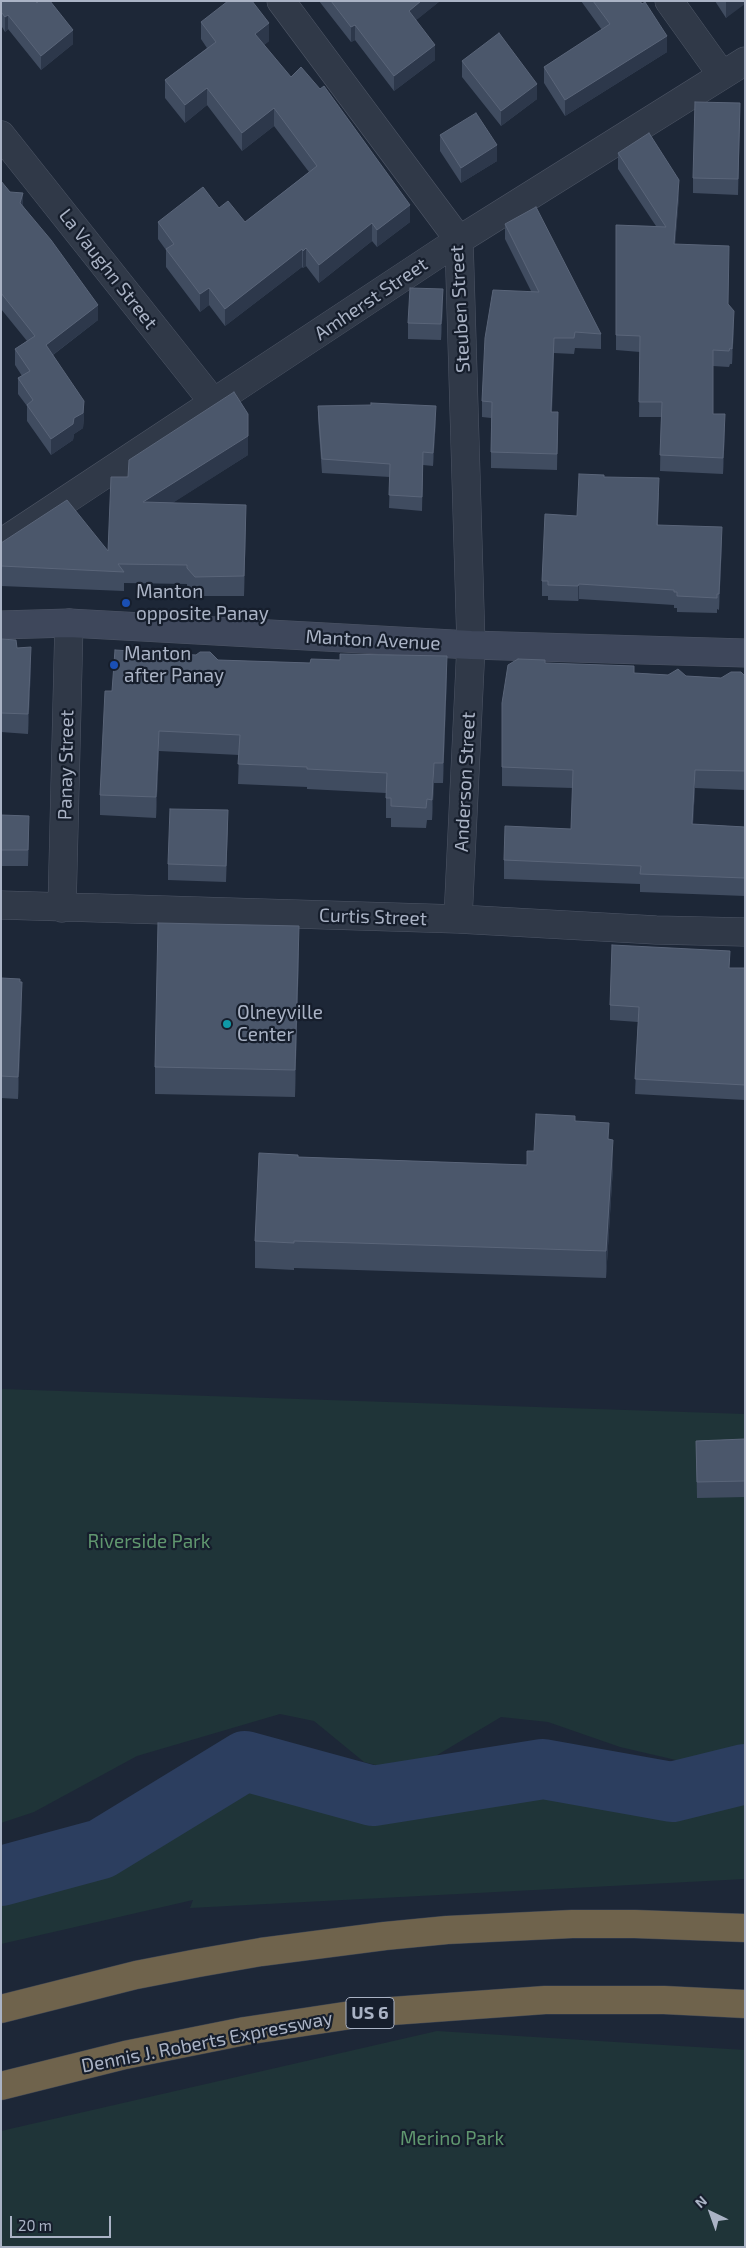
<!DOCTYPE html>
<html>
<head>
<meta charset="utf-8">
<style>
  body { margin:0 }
  #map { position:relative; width:746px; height:2248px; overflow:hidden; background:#1d2737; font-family:"Exo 2",sans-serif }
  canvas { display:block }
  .frame { position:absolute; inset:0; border:2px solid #aab3c5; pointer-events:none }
  .north { position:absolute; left:686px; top:2188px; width:50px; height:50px; -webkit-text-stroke:4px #161e2c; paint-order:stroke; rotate:318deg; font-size:14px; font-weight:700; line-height:20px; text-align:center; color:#aab3c5 }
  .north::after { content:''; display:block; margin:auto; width:18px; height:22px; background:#aab3c5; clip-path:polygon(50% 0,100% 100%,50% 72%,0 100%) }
  .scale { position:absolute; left:10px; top:2216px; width:101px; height:22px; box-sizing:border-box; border:2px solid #aab3c5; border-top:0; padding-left:6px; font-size:15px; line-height:18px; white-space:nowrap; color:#aab3c5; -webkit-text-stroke:4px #161e2c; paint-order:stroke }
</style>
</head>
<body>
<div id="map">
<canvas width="746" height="2248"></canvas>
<div class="frame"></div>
<div class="north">N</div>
<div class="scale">20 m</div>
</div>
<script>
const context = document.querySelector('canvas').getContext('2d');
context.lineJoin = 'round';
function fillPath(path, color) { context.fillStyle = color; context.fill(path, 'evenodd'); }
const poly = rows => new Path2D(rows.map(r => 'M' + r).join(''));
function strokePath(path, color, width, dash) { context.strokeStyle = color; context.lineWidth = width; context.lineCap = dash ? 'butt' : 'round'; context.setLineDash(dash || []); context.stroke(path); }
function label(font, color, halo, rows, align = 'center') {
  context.font = font + ' "Exo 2",sans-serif'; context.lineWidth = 4.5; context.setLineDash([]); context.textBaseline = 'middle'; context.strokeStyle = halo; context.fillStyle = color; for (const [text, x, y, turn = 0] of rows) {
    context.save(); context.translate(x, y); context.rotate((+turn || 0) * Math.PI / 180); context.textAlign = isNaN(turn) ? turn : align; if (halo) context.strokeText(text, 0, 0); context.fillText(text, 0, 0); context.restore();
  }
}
const green = poly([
  [1,1389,745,1414,745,1756,693,1764,620,1747,548,1722,501,1717,407,1773,364,1762,314,1721,280,1714,137,1756,34,1812,1,1823],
  [502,1783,745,1794,745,1879,190,1908,193,1900,1,1944,1,1875,182,1798,298,1786,372,1792],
  [437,2031,745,2050,745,2247,1,2247,1,2131]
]);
const river = poly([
  [1,1876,101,1849,245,1761,373,1796,543,1769,672,1792,745,1774]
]);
const street = poly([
  [281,1,459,240,471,645,458,919],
  [669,1,722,75],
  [1,135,214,403],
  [1,543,459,240,745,61],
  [1,905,458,919,656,930,745,932],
  [62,908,69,623]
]);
const secondary = poly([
  [1,625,69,623,471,645,745,653]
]);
const highway = poly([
  [1,2009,136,1975,198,1963,261,1952,385,1936,447,1930,572,1924,635,1924,745,1928],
  [1,2086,125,2055,245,2031,364,2013,545,2000,664,2000,745,2004]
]);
const wall = poly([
  [1,1,73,44,41,70,8,29,5,32,2,27,1,28],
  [319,1,440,1,416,20,435,60,394,91,355,40,351,42],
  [581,1,640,1,667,52,565,116,544,83,544,67,602,30],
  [715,1,745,1,726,18],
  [201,22,269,41,264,45,410,222,377,247,372,241,319,283,306,266,303,268,302,267,225,326,209,305,200,312,166,267,166,250,158,239,158,222,219,208,245,222,309,172,274,126,242,151,207,105,185,123,165,98,165,80,207,48,201,39],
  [462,61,537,99,501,126,462,77],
  [740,118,738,195,693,193,693,178],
  [440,135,497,161,461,183,440,151],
  [618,153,679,196,675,244,728,305,734,327,732,364,730,364,729,367,713,366,713,414,725,430,723,474,660,471,661,417,639,417,640,352,616,350,616,225,656,226,618,169],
  [1,181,10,192,23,206,98,320,53,355,84,416,83,428,74,434,73,440,51,455,27,421,27,406,18,394,18,378,22,376,15,365,15,349,27,341,1,309],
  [505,224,601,334,601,349,575,348,574,354,554,353,552,412,558,412,557,470,491,468,491,418,482,417,482,401,531,291,505,239],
  [443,305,441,340,408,339,408,323],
  [318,406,436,419,433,466,423,465,422,511,389,508,390,477,322,473,318,419],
  [248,455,172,503,246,524,244,596,195,596,187,587,187,584,124,583,124,591,1,586,1,543,108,551,128,477],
  [604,477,659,493,658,525,722,542,719,610,717,609,717,613,677,612,677,608,674,608,674,605,579,599,578,601,548,600,548,596,542,596,542,581,577,516],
  [1,639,17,648,31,667,28,734,1,732],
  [340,654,447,676,443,783,434,783,432,820,427,820,426,828,391,827,391,818,386,818,386,793,307,789,307,787,238,784,239,755,159,751,156,818,100,815,100,795,112,691,218,660,310,663,340,660],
  [545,663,634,673,721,678,745,676,745,790,695,788,693,824,745,827,745,896,640,892,640,884,504,879,504,860,571,829,573,788,502,786,502,703],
  [1,815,29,832,28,866,1,866],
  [228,826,226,882,168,880,168,864],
  [299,953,295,1097,155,1094,155,1067],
  [730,968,745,968,745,1100,635,1094,638,1022,610,1020,610,1005],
  [1,978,22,1004,18,1099,1,1098],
  [575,1121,609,1139,613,1167,606,1278,294,1268,294,1270,255,1268,255,1241,298,1157,527,1165,534,1151],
  [745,1439,745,1497,697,1498,696,1441]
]);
const shadedWall = poly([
  [421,1,440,1,409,26,409,11],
  [727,1,745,1,745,4,726,18,726,2],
  [1,13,2,13,1,28],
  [8,15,8,29,5,32,5,17],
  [269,23,269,41,255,52,255,34],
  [355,25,355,40,351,42,351,27],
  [73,30,73,44,41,70,41,56],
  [667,36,667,52,565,116,565,100],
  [435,45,435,60,394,91,394,76],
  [537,84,537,99,501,126,501,111],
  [207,88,207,105,185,123,185,105],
  [274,108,274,126,242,151,242,133],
  [497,145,497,161,461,183,461,168],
  [679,180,679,196,674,260,674,244],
  [23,193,23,209,20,203],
  [410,205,410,222,377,247,377,230],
  [372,223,372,241,319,283,319,265],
  [306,248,306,266,303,268,303,251],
  [302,249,302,267,225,326,225,309],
  [209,288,209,305,200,312,200,294],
  [443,289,443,305,441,340,441,324],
  [98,305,98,320,46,360,46,345],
  [734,311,734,327,732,364,732,349],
  [554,338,554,353,551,428,551,412],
  [84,401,84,416,83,428,74,434,73,440,51,455,51,439,74,418],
  [436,406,436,419,433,466,433,453],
  [725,414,725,430,723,474,723,458],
  [248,436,248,455,143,522,143,502],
  [246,505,246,524,244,596,244,576],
  [722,527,722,542,719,610,719,594],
  [579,584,579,599,578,601,578,586],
  [31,647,31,667,28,734,28,714],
  [447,656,447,676,443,783,443,763],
  [159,731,159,751,156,818,156,797],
  [434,763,434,783,432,820,432,800],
  [695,770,695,788,692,842,692,824],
  [29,816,29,832,28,866,28,850],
  [299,926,299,953,295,1097,295,1070],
  [22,982,22,1004,18,1099,18,1077],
  [613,1140,613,1167,606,1278,606,1251]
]);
const building = poly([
  [1,1,35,1,37,3,39,1,50,1,73,30,41,56,8,15,5,17,2,13,1,13,1,1],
  [228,1,252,1,269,23,255,34,291,77,301,67,320,89,324,86,410,205,377,230,372,223,319,265,306,248,303,251,302,249,225,309,209,288,200,294,166,249,174,244,158,222,203,187,219,208,228,201,245,222,317,166,274,108,242,133,207,88,185,105,165,80,216,42,201,22,228,1],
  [331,1,421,1,409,11,435,45,394,76,355,25,351,27,331,1],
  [593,1,640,1,642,4,645,2,667,36,565,100,544,67,610,24,593,1],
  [499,33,537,84,501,111,462,61,499,33],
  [695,102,740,103,738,179,693,178,695,102],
  [476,113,497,145,461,168,440,135,476,113],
  [649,133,679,180,674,244,729,246,728,304,734,311,732,349,730,348,729,351,713,350,713,414,725,414,723,458,660,455,662,402,639,402,640,336,616,335,616,225,666,227,618,153,649,133],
  [1,181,10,192,23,193,20,203,51,240,98,305,46,345,84,401,83,413,74,418,73,424,51,439,27,405,33,400,18,378,30,371,15,349,35,336,1,293,1,181],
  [536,207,601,334,575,332,574,338,554,338,551,412,558,412,557,454,491,452,492,402,482,401,485,338,493,290,539,292,505,224,536,207],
  [410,288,443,289,441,324,408,323,410,288],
  [234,392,248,414,248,436,143,502,246,505,244,576,195,577,187,568,187,565,118,564,124,572,1,566,1,543,67,500,108,551,111,477,128,477,129,460,234,392],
  [371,403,436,406,433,453,423,452,422,497,389,495,390,464,322,459,318,406,371,405,371,403],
  [579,474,604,475,604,477,659,478,657,525,722,527,719,594,717,594,717,598,677,596,677,592,674,592,674,590,579,584,578,586,548,585,548,581,542,581,545,514,577,516,579,474],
  [1,639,16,640,17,648,31,647,28,714,1,713,1,639],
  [115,650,196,655,200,652,210,652,218,660,310,663,311,659,340,660,340,654,447,656,443,763,434,763,432,800,427,799,426,808,391,806,391,798,386,798,387,773,307,769,307,767,238,764,240,735,159,731,156,797,100,795,105,691,112,691,115,650],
  [518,659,545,660,545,663,634,666,634,673,668,675,678,669,686,676,721,678,731,672,741,672,745,676,745,771,695,770,692,824,745,827,745,878,640,874,641,866,504,860,505,826,571,829,573,770,502,767,502,703,508,665,518,659],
  [170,809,228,810,226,866,168,864,170,809],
  [1,815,29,816,28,850,1,850,1,815],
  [158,923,299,926,295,1070,155,1067,158,923],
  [612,945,730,951,729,968,745,968,745,1085,635,1079,639,1007,610,1005,612,945],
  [1,978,20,979,20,982,22,982,18,1077,1,1076,1,978],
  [536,1114,575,1116,575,1121,609,1123,608,1139,613,1140,606,1251,294,1241,294,1243,255,1241,259,1153,298,1155,298,1157,527,1165,527,1151,534,1151,536,1114],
  [745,1439,745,1481,697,1482,696,1441,745,1439]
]);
const markers = [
  [126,603,5,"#1a4fb4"],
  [114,665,5,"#1a4fb4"],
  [227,1024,5,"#0f9aa8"]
];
const shields = [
  [370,2013,48]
];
const shieldNames = [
  ["US 6",370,2013]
];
const streetNames = [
  ["La Vaughn Street",108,269,52],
  ["Amherst Street",371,299,-34],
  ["Steuben Street",460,309,-93],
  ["Manton Avenue",373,640,3],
  ["Panay Street",66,765,-89],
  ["Anderson Street",465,782,-87],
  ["Curtis Street",373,917,2],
  ["Dennis J. Roberts Expressway",207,2042,-11]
];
const poiNames = [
  ["Manton",136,592],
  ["opposite Panay",136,614],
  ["Manton",124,654],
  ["after Panay",124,676],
  ["Olneyville",237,1013],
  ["Center",237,1035]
];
const parkNames = [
  ["Riverside Park",149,1542],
  ["Merino Park",452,2139]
];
fillPath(green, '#1f3438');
strokePath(river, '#2c3e5f', 60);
strokePath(street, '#4e5666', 29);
strokePath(secondary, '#4e5666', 29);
strokePath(highway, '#3b4352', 29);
strokePath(street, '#303948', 28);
strokePath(secondary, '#3e475b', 28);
strokePath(highway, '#6f634c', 28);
fillPath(wall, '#404c60');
fillPath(shadedWall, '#2d384b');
fillPath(building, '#4b576b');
strokePath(building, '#5a6579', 1);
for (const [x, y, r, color] of markers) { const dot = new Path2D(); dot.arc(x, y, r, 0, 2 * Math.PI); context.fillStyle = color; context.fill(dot); strokePath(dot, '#161e2c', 2); }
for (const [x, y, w] of shields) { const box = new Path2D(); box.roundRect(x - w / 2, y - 15.5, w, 31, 4); context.fillStyle = '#161e2c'; context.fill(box); strokePath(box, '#aab3c5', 1); }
label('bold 18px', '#aab3c5', null, shieldNames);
label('19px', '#aab3c5', '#161e2c', streetNames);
label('19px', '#aab3c5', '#161e2c', poiNames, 'left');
label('19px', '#60976f', '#161e2c', parkNames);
</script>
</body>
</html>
